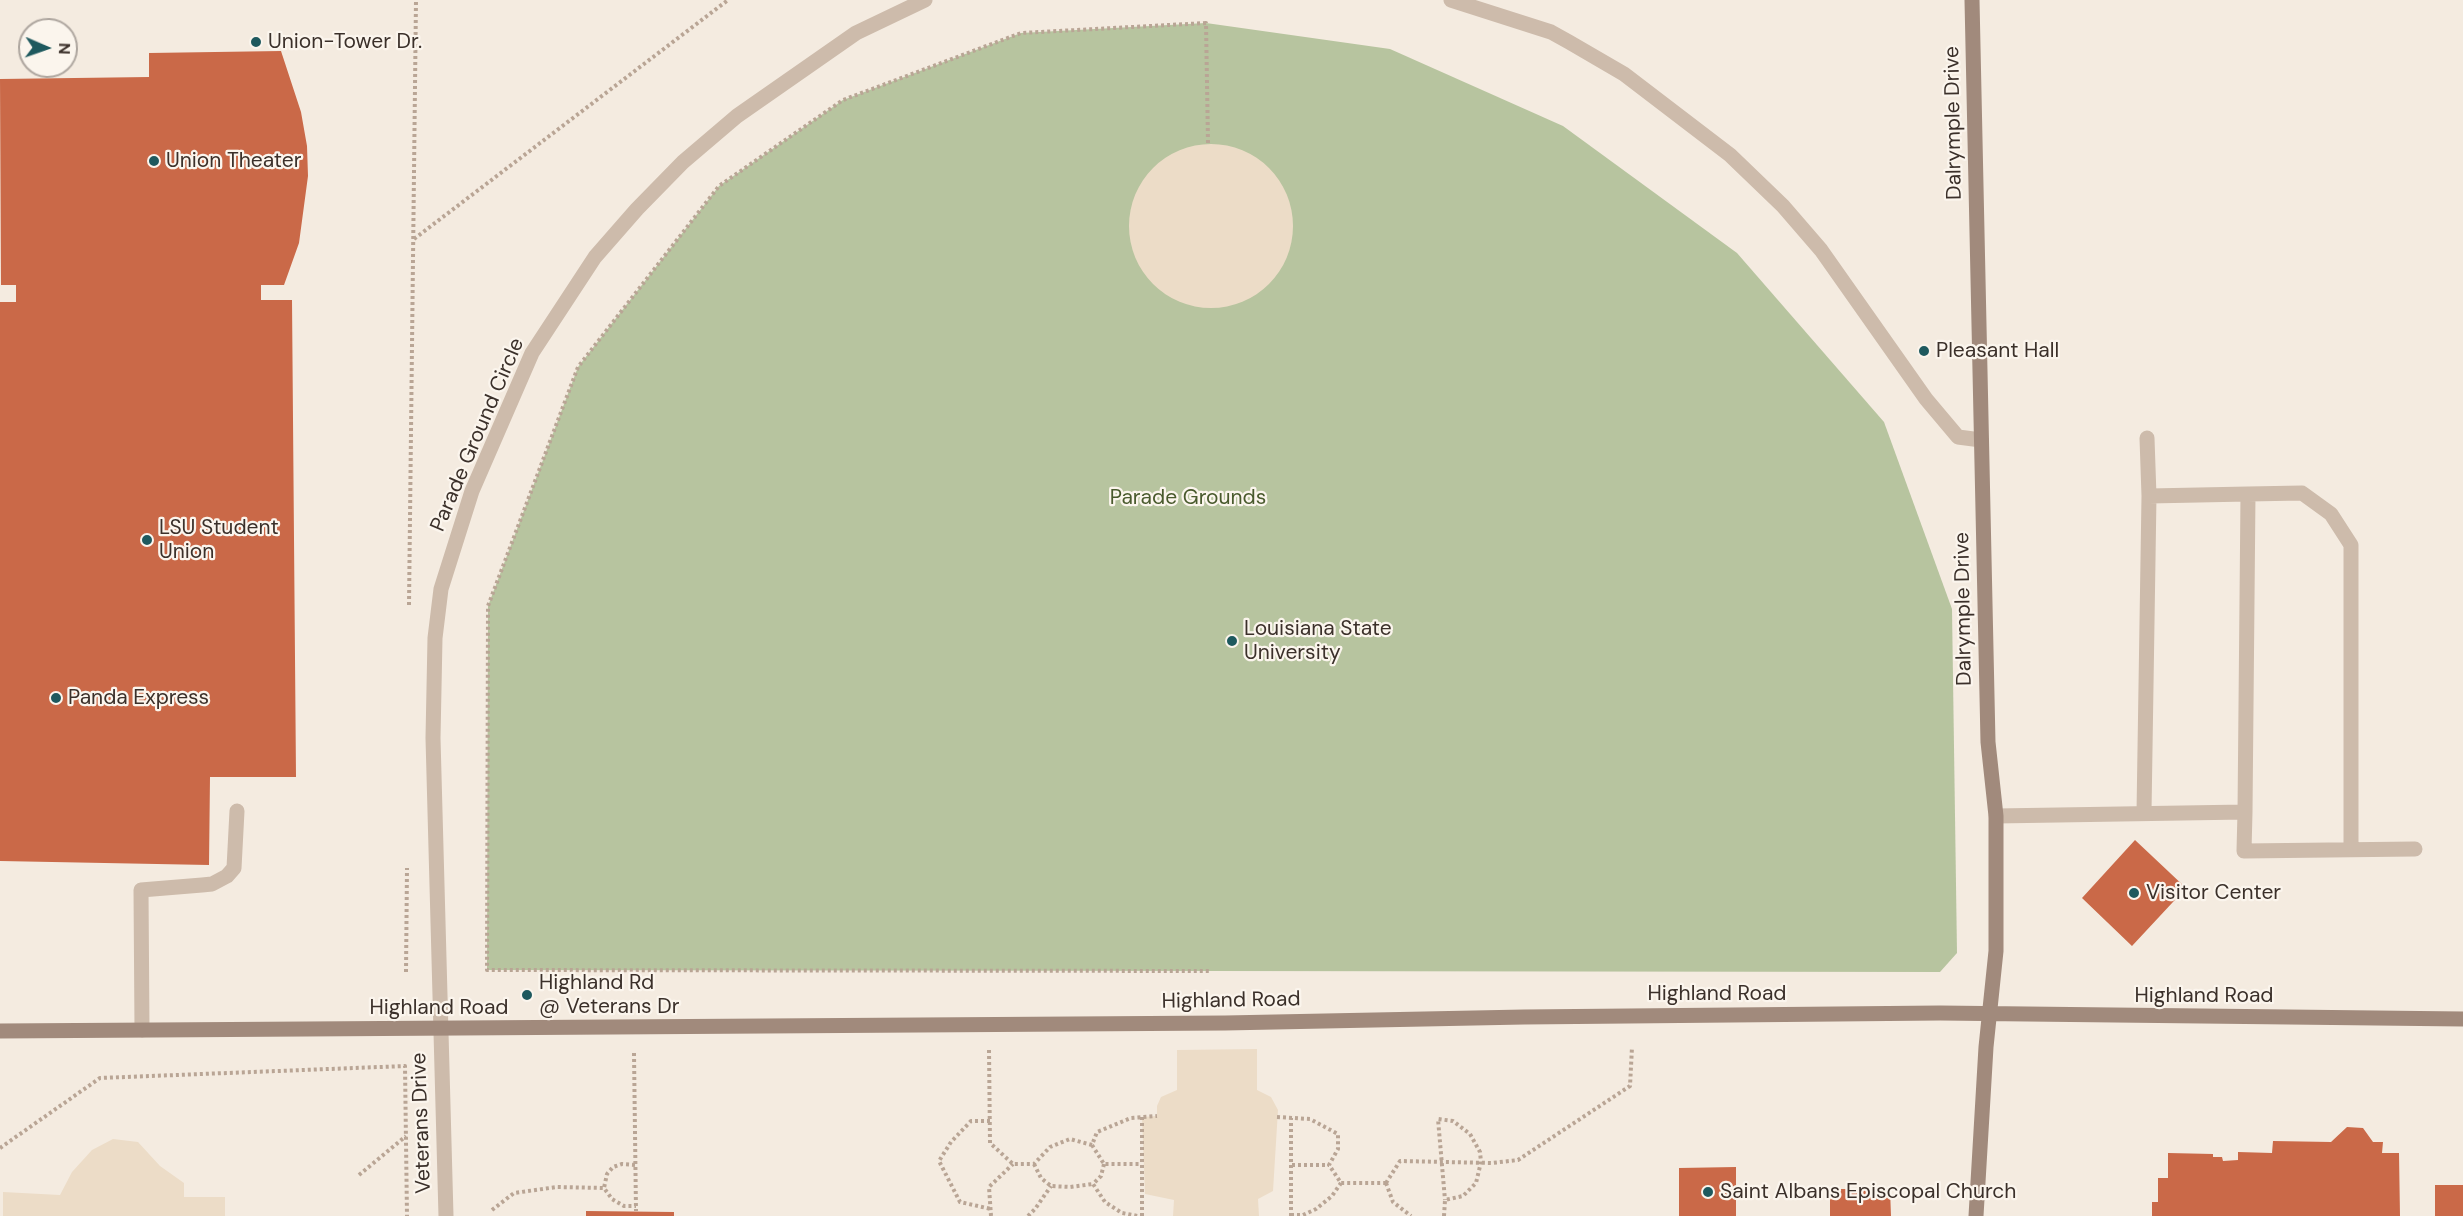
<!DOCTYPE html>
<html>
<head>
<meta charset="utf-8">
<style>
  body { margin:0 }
  #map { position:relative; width:2463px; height:1216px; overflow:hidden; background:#f4ebe0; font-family:"DM Sans",sans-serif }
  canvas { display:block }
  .north { position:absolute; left:18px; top:18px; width:60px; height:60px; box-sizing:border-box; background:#fbf5ed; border:2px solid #aea69f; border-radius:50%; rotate:92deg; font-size:16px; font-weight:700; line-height:24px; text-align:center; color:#3b302a }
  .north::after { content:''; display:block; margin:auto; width:21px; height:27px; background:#1e595e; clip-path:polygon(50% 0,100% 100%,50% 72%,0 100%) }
</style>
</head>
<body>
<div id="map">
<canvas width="2463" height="1216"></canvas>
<div class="north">N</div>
</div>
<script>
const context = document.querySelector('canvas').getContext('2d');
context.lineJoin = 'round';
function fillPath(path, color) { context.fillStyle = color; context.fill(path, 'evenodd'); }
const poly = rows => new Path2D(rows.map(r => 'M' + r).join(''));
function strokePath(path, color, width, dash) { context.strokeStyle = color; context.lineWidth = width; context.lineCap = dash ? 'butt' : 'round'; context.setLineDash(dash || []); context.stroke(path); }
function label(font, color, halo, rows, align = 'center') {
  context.font = font + ' "DM Sans",sans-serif'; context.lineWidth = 4.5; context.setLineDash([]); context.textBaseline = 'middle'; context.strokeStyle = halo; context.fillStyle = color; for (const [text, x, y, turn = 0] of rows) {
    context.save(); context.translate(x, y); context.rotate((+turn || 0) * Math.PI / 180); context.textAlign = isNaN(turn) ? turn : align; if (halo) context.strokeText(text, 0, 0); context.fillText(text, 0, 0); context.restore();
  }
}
const green = poly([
  [1206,23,1390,49,1563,126,1737,253,1884,422,1952,609,1957,953,1940,972,487,970,488,606,578,367,719,186,843,100,1021,33]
]);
const plaza = poly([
  '1129 226a82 82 0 1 1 164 0a82 82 0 1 1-164 0Z',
  [1257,1049,1257,1090,1271,1097,1278,1110,1273,1191,1258,1199,1259,1216,1173,1216,1174,1200,1145,1194,1142,1117,1157,1116,1157,1106,1161,1097,1177,1090,1177,1050],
  [113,1139,138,1142,160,1166,184,1183,184,1197,225,1197,225,1216,3,1216,3,1192,60,1195,72,1172,92,1150]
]);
const building = poly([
  [281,51,301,112,307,146,308,176,299,243,284,285,261,285,261,300,292,300,296,777,210,777,209,865,0,861,0,302,16,302,16,285,1,285,0,79,149,77,149,53],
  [2135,840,2186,888,2132,946,2082,898],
  [2347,1127,2363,1128,2373,1142,2383,1142,2382,1153,2399,1153,2400,1216,2152,1216,2152,1202,2158,1202,2158,1178,2168,1178,2168,1153,2213,1154,2213,1157,2222,1157,2223,1161,2238,1160,2238,1152,2272,1153,2273,1141,2331,1142],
  [1736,1167,1736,1216,1679,1216,1679,1168],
  [2435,1185,2463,1185,2463,1216,2435,1216],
  [1830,1189,1890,1189,1891,1216,1830,1216],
  [586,1211,674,1212,674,1216,586,1216]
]);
const path = poly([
  [1208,143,1206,23,1021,33,843,100,719,186,578,367,488,606,487,970,1211,971],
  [414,239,728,0],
  [409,605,416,0],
  [406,972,407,868],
  [989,1050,990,1143,1013,1164,1034,1164,1050,1147,1070,1139,1092,1145,1097,1132,1131,1118,1157,1116],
  [634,1053,636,1211],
  [1277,1117,1310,1119,1338,1134,1338,1149,1329,1165,1341,1183,1386,1183],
  [990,1121,971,1121,951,1142,939,1161,960,1202,991,1209],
  [1092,1145,1104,1164,1141,1164],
  [0,1148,100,1078,405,1066,407,1216],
  [1034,1164,1041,1178,1051,1186,1070,1187,1093,1184],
  [1104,1164,1101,1176,1093,1184,1105,1202,1122,1213,1138,1216],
  [635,1165,622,1164,613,1167,607,1174,604,1188,612,1199,624,1206,636,1206],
  [1292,1165,1329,1165],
  [359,1175,406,1136],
  [1386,1183,1400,1161,1492,1163,1518,1160,1630,1086,1632,1047],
  [1386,1183,1393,1202,1411,1216],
  [492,1210,514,1193,557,1187,604,1188],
  [1291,1215,1303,1215,1316,1209,1332,1196,1341,1183],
  [991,1216,989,1187,1013,1164],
  [1028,1216,1035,1209,1051,1186],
  [1142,1216,1142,1117],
  [1291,1216,1291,1118],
  [1444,1216,1445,1200,1463,1196,1476,1183,1481,1162,1480,1152,1470,1134,1453,1121,1438,1119,1445,1200]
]);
const lane = poly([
  [1451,0,1551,32,1569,42,1624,74,1730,155,1783,206,1821,250,1926,399,1958,437,1981,440],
  [2147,438,2149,496],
  [2248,494,2302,493,2331,514,2351,545,2351,849],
  [2144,812,2149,496,2248,494,2245,812],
  [1996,816,2245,812,2244,851,2415,849],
  [142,1030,141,890,202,885,212,884,227,876,234,868,237,811]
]);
const street = poly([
  [446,1216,433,738,435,638,441,589,472,491,532,353,595,257,637,209,683,162,737,116,856,33,925,0]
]);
const secondary = poly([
  [1972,0,1988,742,1996,816,1996,951,1986,1047,1976,1216],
  [0,1031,1225,1023,1524,1017,1940,1013,2463,1019]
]);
const markers = [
  [256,42,6,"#1e595e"],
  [154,161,6,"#1e595e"],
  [1924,351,6,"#1e595e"],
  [147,540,6,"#1e595e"],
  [1232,641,6,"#1e595e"],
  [56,698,6,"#1e595e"],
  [2134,893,6,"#1e595e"],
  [527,995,6,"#1e595e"],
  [1708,1192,6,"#1e595e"]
];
const poiNames = [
  ["Union-Tower Dr.",268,42],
  ["Union Theater",166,161],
  ["Pleasant Hall",1936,351],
  ["LSU Student",159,528],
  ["Union",159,552],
  ["Louisiana State",1244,629],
  ["University",1244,653],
  ["Panda Express",68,698],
  ["Visitor Center",2146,893],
  ["Highland Rd",539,983],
  ["@ Veterans Dr",539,1007],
  ["Saint Albans Episcopal Church",1720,1192]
];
const streetNames = [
  ["Dalrymple Drive",1954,123,-91],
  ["Parade Ground Circle",478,435,-67],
  ["Dalrymple Drive",1964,609,-91],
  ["Highland Road",1717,994],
  ["Highland Road",2204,996],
  ["Highland Road",1231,1001,-1],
  ["Highland Road",439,1008],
  ["Veterans Drive",422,1123,-92]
];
const parkNames = [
  ["Parade Grounds",1188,498]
];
fillPath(green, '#b7c49f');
fillPath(plaza, '#ecdcc7');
fillPath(building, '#ca6948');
strokePath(path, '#b9a595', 4, [3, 3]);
strokePath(lane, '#cdbbab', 15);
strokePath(street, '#cdbbab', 15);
strokePath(secondary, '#a18a7c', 15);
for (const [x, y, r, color] of markers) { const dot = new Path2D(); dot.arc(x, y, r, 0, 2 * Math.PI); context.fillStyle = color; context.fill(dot); strokePath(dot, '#fbf5ed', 2); }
label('21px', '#3b302a', '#fbf5ed', poiNames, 'left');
label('21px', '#3b302a', '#fbf5ed', streetNames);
label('21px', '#495a2d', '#fbf5ed', parkNames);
</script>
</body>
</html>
